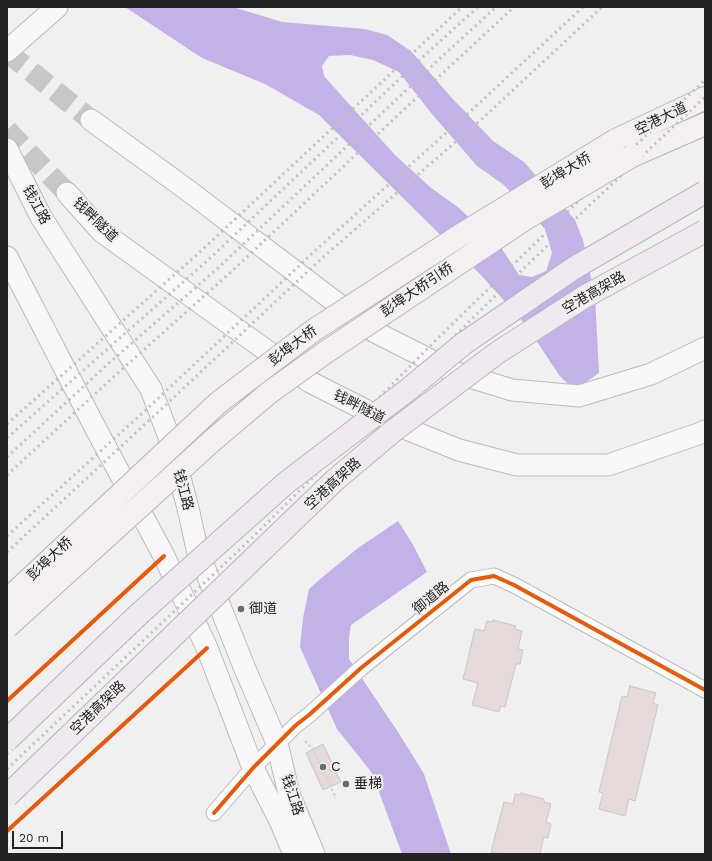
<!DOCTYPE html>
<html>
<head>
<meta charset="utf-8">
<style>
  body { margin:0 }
  #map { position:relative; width:712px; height:861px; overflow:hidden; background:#f1f0f0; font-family:"Work Sans",sans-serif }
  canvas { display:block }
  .frame { position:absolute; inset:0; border:8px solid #242323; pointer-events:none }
  .scale { position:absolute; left:12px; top:831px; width:51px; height:18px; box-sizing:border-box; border:2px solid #242323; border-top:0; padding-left:5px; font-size:12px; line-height:14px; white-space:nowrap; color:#242323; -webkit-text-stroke:3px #f2eff0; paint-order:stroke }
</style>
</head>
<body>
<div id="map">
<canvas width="712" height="861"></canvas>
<div class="frame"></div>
<div class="scale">20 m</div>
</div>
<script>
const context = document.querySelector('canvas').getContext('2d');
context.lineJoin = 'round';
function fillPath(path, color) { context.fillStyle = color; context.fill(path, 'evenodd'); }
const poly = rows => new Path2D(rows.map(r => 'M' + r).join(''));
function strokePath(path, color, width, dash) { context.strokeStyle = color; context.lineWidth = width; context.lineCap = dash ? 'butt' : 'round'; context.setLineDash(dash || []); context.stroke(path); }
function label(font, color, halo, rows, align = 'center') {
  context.font = font + ' "Work Sans","Noto Sans SC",sans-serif'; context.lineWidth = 4; context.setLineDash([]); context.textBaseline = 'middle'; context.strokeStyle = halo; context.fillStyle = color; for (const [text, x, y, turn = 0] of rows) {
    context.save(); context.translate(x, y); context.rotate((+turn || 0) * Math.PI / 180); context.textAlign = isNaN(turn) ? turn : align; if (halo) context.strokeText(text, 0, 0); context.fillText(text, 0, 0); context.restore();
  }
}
const water = poly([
  [125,7,233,7,282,22,365,29,387,35,411,51,450,96,493,141,524,162,575,220,583,240,595,296,599,373,586,382,572,388,559,375,526,325,480,274,319,115,265,84,202,58],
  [350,55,373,60,399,72,432,114,477,166,504,185,545,229,552,253,546,271,532,277,519,275,502,249,459,208,430,187,395,155,324,76,322,66,329,56],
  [398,521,412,543,427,572,351,625,349,637,349,659,398,732,424,774,451,854,402,854,372,773,337,729,300,647,303,618,309,589,319,580,358,548]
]);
const building = poly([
  [493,620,516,626,515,629,522,631,518,649,523,650,520,664,516,664,505,707,501,706,499,712,472,705,478,683,463,679,475,629,484,631,487,621,492,622,493,620],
  [630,686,656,693,653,703,658,705,635,801,629,799,625,816,599,809,603,793,599,792,622,696,627,697,630,686],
  [323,744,341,782,323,790,306,753,323,744],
  [521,793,544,799,544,802,551,804,546,822,551,824,548,838,544,837,540,854,500,854,491,852,504,802,513,804,515,794,521,795,521,793]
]);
const secondaryTunnel = poly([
  [7,52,91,120],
  [7,130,67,193]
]);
const path = poly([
  [305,741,313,749,336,798]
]);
const minor = poly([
  [214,813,253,768,296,725,309,715,361,668,471,580,494,576,514,585,705,690]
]);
const secondary = poly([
  [7,51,57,7],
  [91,120,186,189,375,332,454,372,512,390,579,396,651,374,705,348],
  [7,149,41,217,151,389,169,437,188,508,197,549,245,669,277,743,289,794,314,854],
  [67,193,102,232,310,382,389,422,459,450,517,465,608,465,701,433,705,431],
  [7,257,96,429,164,556,207,648,253,768,280,821,294,854]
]);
const primary = poly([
  [616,140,705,98],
  [632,156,705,124]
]);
const rail = poly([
  [7,424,201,251,462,7],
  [7,438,208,260,426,54,478,7],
  [7,457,109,363,218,268,435,63,496,7],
  [7,475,119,372,231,272,444,72,514,7],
  [7,536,149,407,318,248,475,107,583,7],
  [7,552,155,415,321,259,483,118,602,7],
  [7,754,307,471,435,341,637,144,705,80],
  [7,769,254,536,493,298,593,202,705,97]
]);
const primaryBridge = poly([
  [7,600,219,402,314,330,459,236,616,140],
  [7,627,213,440,270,392,326,352,525,219,632,156]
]);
const trunkBridge = poly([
  [7,740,139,614,287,482,409,389,463,344,574,268,705,192],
  [7,796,335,480,392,432,497,353,584,297,705,231]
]);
const cycleway = poly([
  [7,701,164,556],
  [214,813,253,768,296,725,309,715,361,668,471,580,494,576,514,585,705,690],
  [7,831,207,648]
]);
const markers = [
  [241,609,4,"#6c6b6b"],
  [323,767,4,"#6c6b6b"],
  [346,784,4,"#6c6b6b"]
];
const streetNames = [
  ["空港大道",661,119,-26],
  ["彭埠大桥",566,171,-31],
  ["钱江路",36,205,62],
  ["钱畔隧道",95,220,44],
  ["彭埠大桥引桥",417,290,-34],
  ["空港高架路",594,293,-30],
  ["彭埠大桥",293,346,-37],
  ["钱畔隧道",359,407,27],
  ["空港高架路",333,484,-42],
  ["钱江路",183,490,75],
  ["彭埠大桥",50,559,-43],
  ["御道路",431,598,-39],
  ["空港高架路",98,708,-44],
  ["钱江路",292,795,72]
];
const poiNames = [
  ["御道",249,609],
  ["C",331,767],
  ["垂梯",354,784]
];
fillPath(water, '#c3b2e8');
fillPath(building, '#e5d9d9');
strokePath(building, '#c8c6c6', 1);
strokePath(secondaryTunnel, '#c8c7c7', 21, [21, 10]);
strokePath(minor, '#bdbcbc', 17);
strokePath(secondary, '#bdbcbc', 23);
strokePath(primary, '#bdb5bd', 24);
strokePath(path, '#d7d6d6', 2.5, [3, 2]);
strokePath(minor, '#fdfdfd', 15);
strokePath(secondary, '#f8f6f8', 21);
strokePath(primary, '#f3eff3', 22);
strokePath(rail, '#c2c1c1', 3, [2, 4]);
strokePath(primaryBridge, '#bdb5bd', 24, []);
strokePath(trunkBridge, '#bdb5bd', 24, []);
strokePath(primaryBridge, '#f3eff3', 22);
strokePath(trunkBridge, '#f0eaf0', 22);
strokePath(cycleway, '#e8590c', 4);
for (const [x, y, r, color] of markers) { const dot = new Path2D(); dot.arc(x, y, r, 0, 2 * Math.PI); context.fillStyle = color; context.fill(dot); strokePath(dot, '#f2eff0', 1.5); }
label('14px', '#242323', '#f2eff0', streetNames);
label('14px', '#242323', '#f2eff0', poiNames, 'left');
</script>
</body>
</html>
